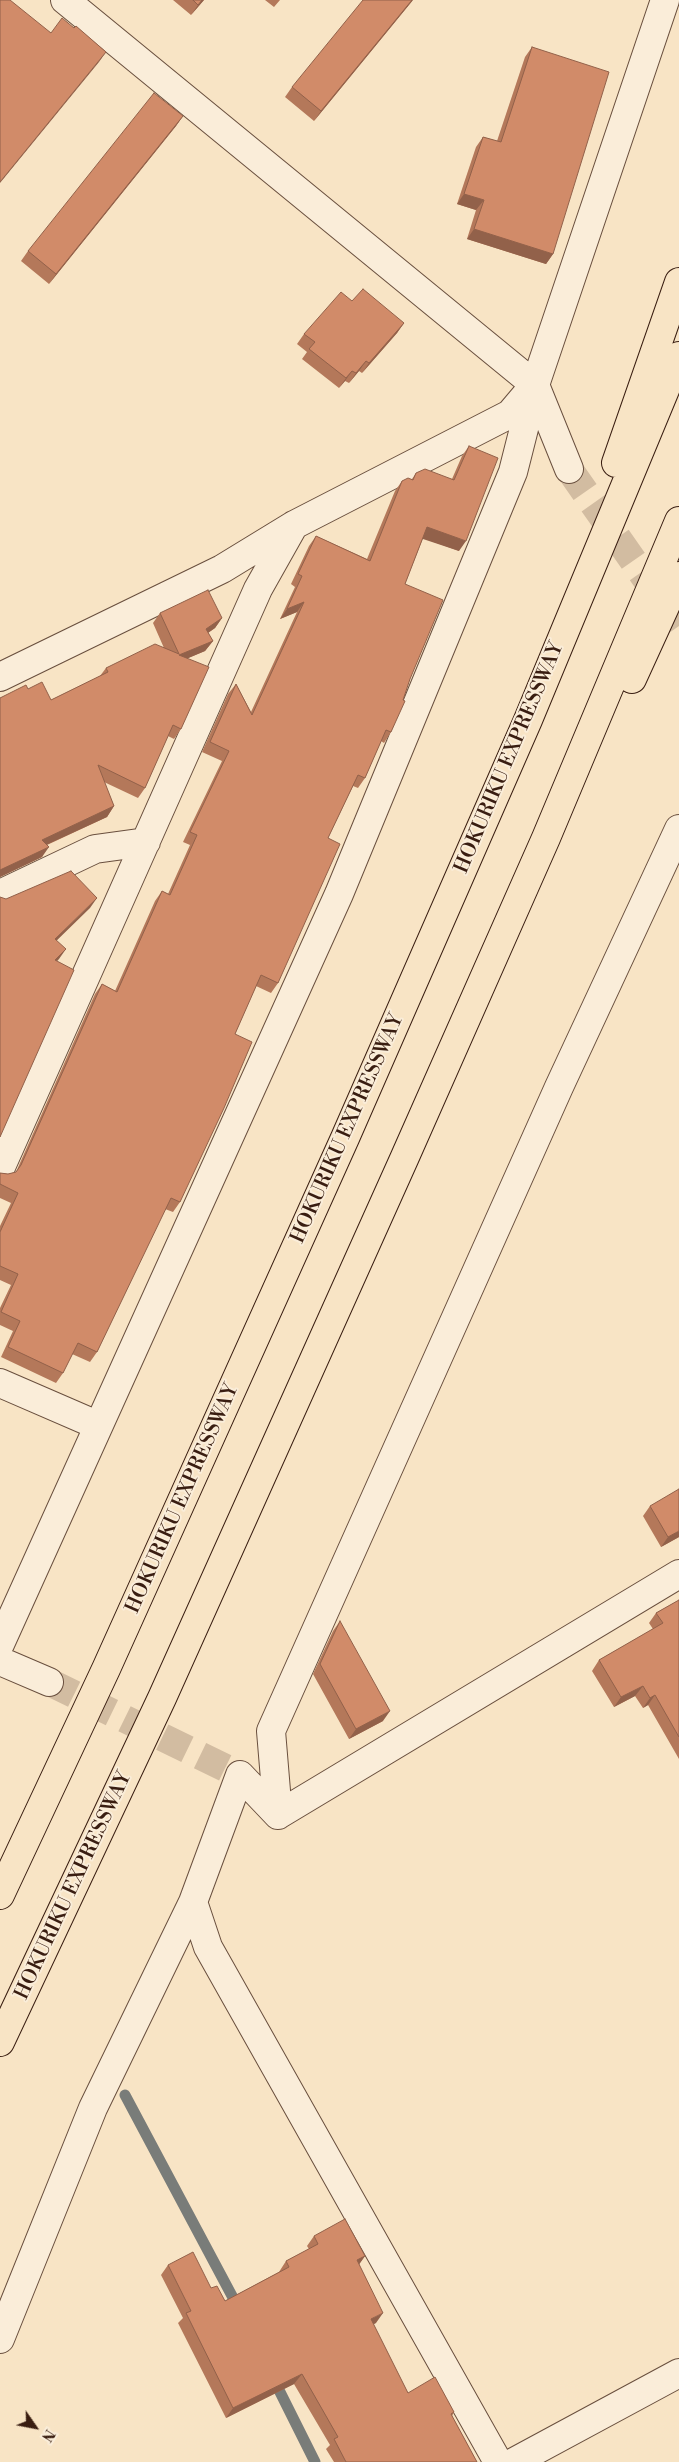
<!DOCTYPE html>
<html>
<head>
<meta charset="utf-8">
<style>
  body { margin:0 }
  #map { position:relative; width:679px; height:2462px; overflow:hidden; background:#f8e4c5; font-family:"Libre Bodoni",serif }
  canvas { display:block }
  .north { position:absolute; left:10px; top:2402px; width:50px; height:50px; -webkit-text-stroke:4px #faedd9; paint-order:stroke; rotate:123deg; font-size:14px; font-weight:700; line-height:20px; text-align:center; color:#391d11 }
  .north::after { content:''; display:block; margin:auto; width:18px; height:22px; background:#391d11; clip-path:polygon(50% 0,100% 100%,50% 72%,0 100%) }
</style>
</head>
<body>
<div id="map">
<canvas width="679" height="2462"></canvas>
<div class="north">N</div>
</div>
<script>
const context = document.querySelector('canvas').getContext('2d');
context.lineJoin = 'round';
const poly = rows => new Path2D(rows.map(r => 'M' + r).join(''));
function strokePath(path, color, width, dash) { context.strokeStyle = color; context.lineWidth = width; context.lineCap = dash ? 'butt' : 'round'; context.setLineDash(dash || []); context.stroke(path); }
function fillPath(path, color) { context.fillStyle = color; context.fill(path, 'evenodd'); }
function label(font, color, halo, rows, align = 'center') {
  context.font = font + ' "Libre Bodoni",serif'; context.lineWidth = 4; context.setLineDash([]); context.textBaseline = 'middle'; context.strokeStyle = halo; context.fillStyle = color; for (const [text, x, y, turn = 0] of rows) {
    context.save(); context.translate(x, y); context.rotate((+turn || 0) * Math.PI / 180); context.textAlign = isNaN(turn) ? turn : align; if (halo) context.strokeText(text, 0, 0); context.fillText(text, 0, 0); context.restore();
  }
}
const stream = poly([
  [125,2095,239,2309],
  [274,2380,315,2462]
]);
const minorTunnel = poly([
  [569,469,679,626],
  [49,1682,240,1775]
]);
const minor = poly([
  [65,0,535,385,569,469],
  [0,677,222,569,294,525,510,414,532,388],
  [0,894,95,849,146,842],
  [0,1169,258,589,294,525],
  [0,1383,97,1425],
  [0,1644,339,894,513,472,535,385,665,0],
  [0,1661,49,1682],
  [278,1815,271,1731,559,1087,679,829],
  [278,1815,679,1574],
  [193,1902,208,1947,498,2462],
  [0,2339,93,2108,193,1902,240,1775,278,1815],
  [514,2462,679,2373]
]);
const highway = poly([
  [616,463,679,282],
  [632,679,679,576],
  [0,1895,106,1669,345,1138,528,720,679,356],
  [0,2042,162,1698,404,1159,546,838,679,521]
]);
const wall = poly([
  [173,0,204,0,191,15],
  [265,0,280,0,274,7],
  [413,0,314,121,285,97,292,87],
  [532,47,553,254,546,264,467,239,476,210,457,204,476,147,483,137,497,141,525,57],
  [183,116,176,126,49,284,21,261,28,251],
  [352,301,404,323,397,333,362,373,359,371,349,383,345,381,339,388,302,359,307,352,297,344,304,334],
  [469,446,459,551,423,538,405,584,410,679,391,732,384,743,381,741,365,778,358,788,353,786,328,838,278,983,271,993,256,986,235,1034,180,1202,173,1212,165,1209,97,1352,90,1362,72,1354,63,1373,56,1383,1,1357,13,1331,0,1325,0,1308,11,1285,0,1280,0,1226,11,1203,0,1198,0,1173,8,1174,16,1172,95,994,102,984,115,991,155,901,162,891,168,894,190,845,183,842,222,761,202,752,228,694,236,684,251,712,297,612,280,619,295,587,291,584,309,546,316,536,367,559,395,491,402,481,412,479,416,473,452,479,462,456],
  [160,613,222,618,215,628,208,633,213,641,205,651,188,658,181,729,174,739,168,736,145,788,138,798,104,782,114,806,107,817,47,845,42,857,0,877,0,698,28,689,51,700,100,676,106,668,164,648,153,623],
  [650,1506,679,1537,661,1547,643,1516],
  [679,1600,679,1759,648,1705,643,1708,635,1696,614,1707,592,1671,599,1660,653,1629,649,1623,656,1613],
  [340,1621,383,1721,349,1739,313,1674,333,1631],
  [314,2236,365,2256,359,2264,376,2323,373,2324,408,2393,454,2412,452,2416,477,2462,334,2462,326,2449,330,2445,294,2384,226,2418,178,2323,183,2318,161,2275,168,2265,211,2288,225,2301,279,2272,286,2261,309,2249,307,2246]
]);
const shadedWall = poly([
  [202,0,204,0,191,15,198,5],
  [412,0,413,0,314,121,321,111],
  [106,52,99,62,0,183,0,182],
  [183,116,176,126,49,284,56,274],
  [464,194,484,200,476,210,457,204],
  [474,229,553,254,546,264,467,239],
  [404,323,397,333,362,373,369,363],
  [366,361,359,371,349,383,356,373],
  [352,371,345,381,339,388,346,378],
  [427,527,466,541,459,551,420,538],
  [304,602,297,612,280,619,287,609],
  [222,618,215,628,199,639,206,629],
  [213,641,205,651,172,665,179,655],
  [114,806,107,817,35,850,42,840],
  [49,847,42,857,0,877,0,870],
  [97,898,90,908,48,949,55,939],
  [66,949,59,959,48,971,55,960],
  [679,1531,679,1537,661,1547,668,1537],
  [643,1686,635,1696,614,1707,621,1697],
  [655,1695,648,1705,643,1708,650,1698],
  [390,1711,383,1721,349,1739,356,1729],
  [365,2256,358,2266,357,2260],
  [383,2313,376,2323,364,2329,371,2319],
  [302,2374,294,2384,226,2418,233,2408]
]);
const building = poly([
  [0,0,10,0,51,33,62,18,74,28,76,26,106,52,0,182,0,0],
  [193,0,202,0,198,5,193,0],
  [363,0,412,0,321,111,292,87,363,0],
  [532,47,609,72,553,254,474,229,484,200,464,194,483,137,501,142,532,47],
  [154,93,183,116,56,274,28,251,154,93],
  [363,289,404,323,369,363,366,361,356,373,352,371,346,378,309,349,315,342,304,334,341,292,352,301,363,289],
  [469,446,498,458,466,541,427,527,405,584,443,600,410,679,403,700,405,701,391,732,386,730,365,778,358,775,328,838,340,844,278,983,261,975,235,1034,252,1042,224,1108,180,1202,171,1198,97,1352,78,1343,63,1373,8,1347,20,1321,1,1312,18,1274,0,1266,0,1232,18,1193,0,1184,0,1173,8,1174,16,1172,21,1165,102,984,117,992,162,891,170,895,197,835,190,832,229,751,210,742,236,684,252,715,304,602,287,609,302,576,298,574,316,536,370,561,402,481,408,478,413,480,416,473,425,469,454,480,469,446],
  [208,590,222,618,206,629,213,641,179,655,209,667,181,729,173,725,145,788,98,765,114,806,42,840,49,847,0,870,0,698,26,685,28,689,42,682,51,700,108,672,106,668,155,644,179,654,160,613,208,590],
  [71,871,97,898,55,939,66,949,55,960,74,970,0,1137,0,897,6,899,71,871],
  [679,1489,679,1531,668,1537,650,1506,679,1489],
  [679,1600,679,1737,655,1695,650,1698,643,1686,621,1697,599,1660,663,1623,656,1613,679,1600],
  [340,1621,390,1711,356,1729,320,1664,340,1621],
  [345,2219,365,2256,357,2260,383,2313,371,2319,408,2393,435,2377,454,2412,451,2414,477,2462,346,2462,334,2439,338,2437,302,2374,233,2408,186,2313,191,2311,168,2265,193,2252,211,2288,217,2286,225,2301,289,2267,286,2261,318,2244,314,2236,345,2219]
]);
const streetNames = [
  ["HOKURIKU EXPRESSWAY",510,758,-67],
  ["HOKURIKU EXPRESSWAY",348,1129,-66],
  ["HOKURIKU EXPRESSWAY",183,1499,-66],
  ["HOKURIKU EXPRESSWAY",74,1886,-65]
];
strokePath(stream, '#797c79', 11);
strokePath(minorTunnel, '#d2bca1', 28, [28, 14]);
strokePath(minor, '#694f3e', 30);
strokePath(highway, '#391d11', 30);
strokePath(minor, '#faedd9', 28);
strokePath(highway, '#f8e4c5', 28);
fillPath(wall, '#b4785a');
fillPath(shadedWall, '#92614a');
fillPath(building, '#d18b69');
strokePath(building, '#92614a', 1);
label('20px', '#391d11', '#faedd9', streetNames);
</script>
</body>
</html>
